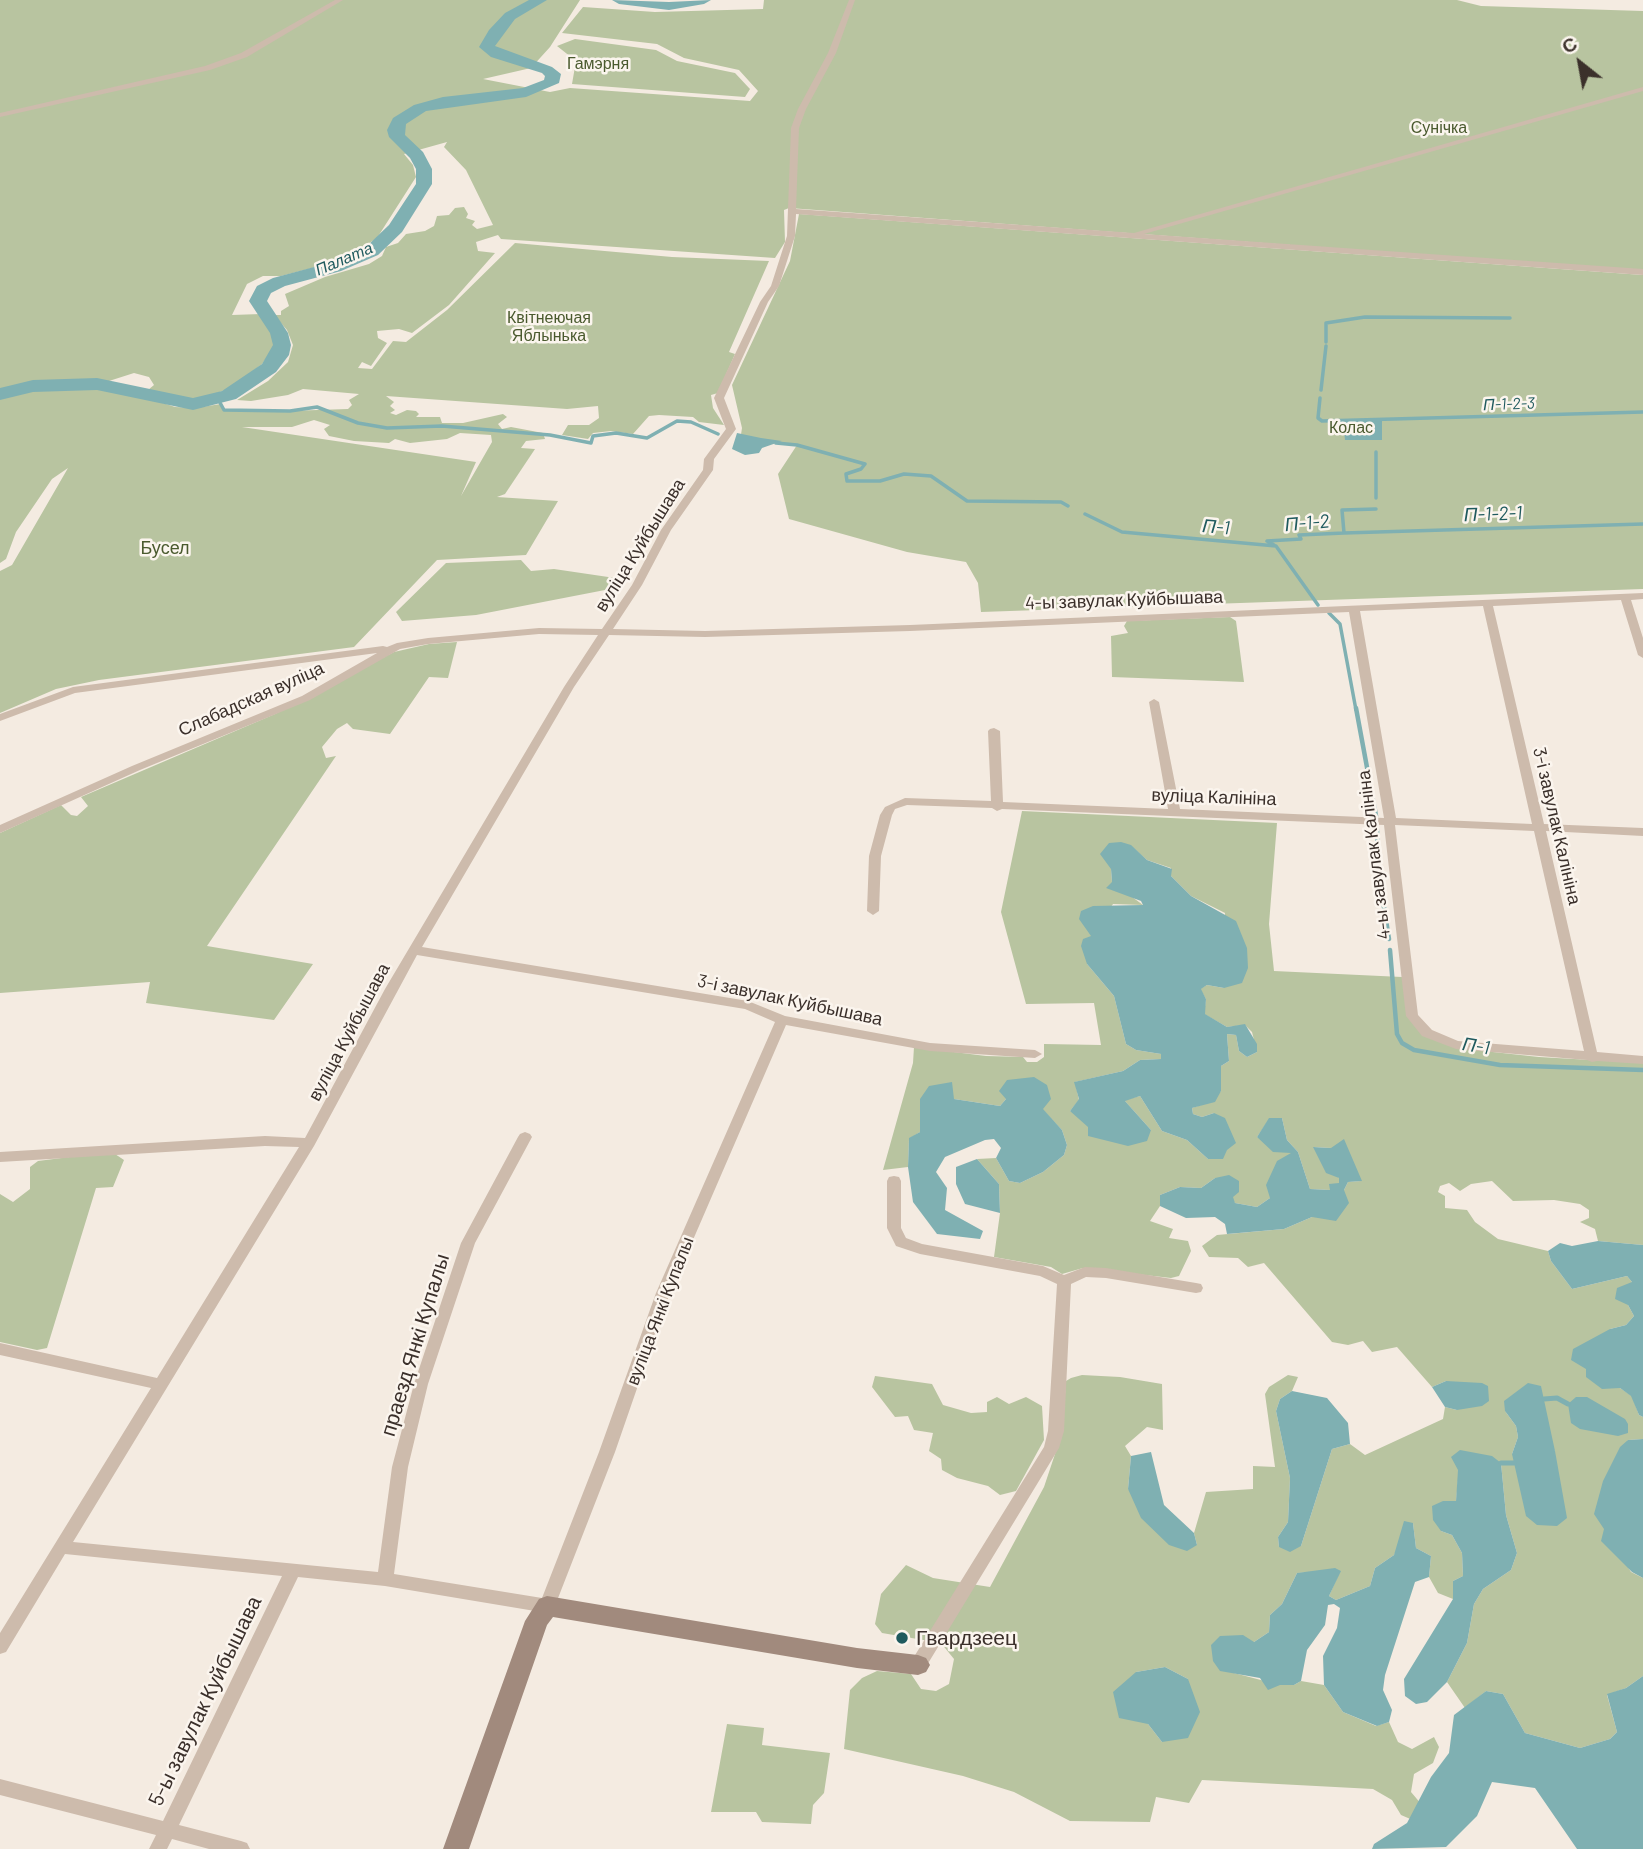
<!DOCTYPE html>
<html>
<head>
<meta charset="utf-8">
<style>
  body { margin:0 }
  #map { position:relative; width:1643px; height:1849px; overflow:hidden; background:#f4ebe1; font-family:Barlow,sans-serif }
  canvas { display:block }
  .north { position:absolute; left:1545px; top:28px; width:70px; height:70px; -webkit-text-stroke:5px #fbf5ee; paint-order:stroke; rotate:329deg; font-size:19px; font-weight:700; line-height:28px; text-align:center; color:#3b302b }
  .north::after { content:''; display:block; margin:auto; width:24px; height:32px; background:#3b302b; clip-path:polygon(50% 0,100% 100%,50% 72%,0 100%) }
</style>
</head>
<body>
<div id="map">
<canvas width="1643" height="1849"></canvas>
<div class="north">С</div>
</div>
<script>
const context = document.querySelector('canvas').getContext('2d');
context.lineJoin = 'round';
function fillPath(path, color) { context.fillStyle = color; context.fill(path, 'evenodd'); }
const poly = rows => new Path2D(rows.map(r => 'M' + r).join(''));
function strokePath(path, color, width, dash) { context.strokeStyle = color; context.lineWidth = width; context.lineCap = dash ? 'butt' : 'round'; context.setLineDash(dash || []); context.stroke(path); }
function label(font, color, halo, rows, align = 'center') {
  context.font = font + ' Barlow,sans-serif'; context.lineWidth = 5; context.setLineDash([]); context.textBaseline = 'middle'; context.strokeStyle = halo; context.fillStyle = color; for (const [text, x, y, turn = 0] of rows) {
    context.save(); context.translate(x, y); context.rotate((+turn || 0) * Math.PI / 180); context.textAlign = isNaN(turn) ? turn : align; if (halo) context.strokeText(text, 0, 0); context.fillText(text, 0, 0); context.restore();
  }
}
const green = poly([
  [0,0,580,0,550,47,531,68,483,79,550,92,570,88,750,101,758,91,739,70,684,58,657,44,562,33,583,7,655,12,763,9,764,0,1457,0,1481,6,1643,11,1643,271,789,208,784,210,785,242,775,258,501,239,498,235,476,242,478,251,495,253,449,305,412,333,399,329,377,331,378,338,387,343,371,366,362,362,358,368,372,369,393,341,406,342,447,310,515,243,672,257,769,261,729,352,735,354,718,393,711,395,713,408,724,425,699,422,693,417,659,415,649,416,633,434,611,431,593,433,588,439,562,435,568,425,589,425,599,418,598,406,567,409,386,396,394,402,390,406,395,410,390,413,396,415,407,410,416,411,419,414,416,417,440,417,442,423,463,423,503,414,507,417,498,424,502,429,511,427,543,433,545,439,526,441,521,448,535,449,505,494,497,497,558,501,526,555,437,560,354,647,99,680,56,689,0,713,0,571,12,565,68,468,52,479,16,532,6,559,0,563,0,398,33,389,73,386,124,390,175,407,195,408,221,404,224,410,256,412,348,409,352,405,349,400,359,394,303,389,288,395,251,401,237,400,268,381,288,362,293,345,287,330,274,315,281,315,281,311,289,306,285,294,325,277,369,264,382,256,386,247,398,243,406,234,425,231,434,226,437,216,449,215,455,208,464,207,468,214,466,218,475,221,472,225,477,229,493,225,466,170,444,147,447,142,404,154,413,165,416,177,377,238,343,260,281,276,263,276,247,284,232,315,261,314,273,335,273,349,262,364,233,387,198,400,178,399,148,390,154,385,149,377,134,373,109,381,38,380,0,389],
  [314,420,330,425,324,429,329,436,354,441,389,443,395,439,410,443,447,439,460,433,491,435,492,442,461,496,476,462,242,427,292,427],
  [575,39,656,50,677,61,735,73,750,89,745,97,572,84,576,61,557,46],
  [799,214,1643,275,1643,589,981,612,978,583,966,562,907,552,789,519,778,474,797,445,740,441,742,428,732,385,790,261],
  [521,560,531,571,554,569,615,578,605,590,476,615,402,621,396,612,446,563],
  [1230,617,1236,621,1244,682,1112,677,1111,636,1128,633,1124,626,1127,621],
  [457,642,448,678,429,677,390,734,353,729,347,723,337,729,322,747,326,758,336,756,207,946,313,964,274,1020,146,1003,150,982,0,993,0,833,61,805,71,815,77,816,88,806,81,797,275,714,394,652,429,644],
  [1022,811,1277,823,1269,924,1274,971,1402,977,1425,1035,1456,1048,1539,1057,1643,1063,1643,1245,1598,1241,1595,1229,1580,1222,1589,1218,1589,1210,1580,1204,1554,1200,1513,1201,1492,1181,1471,1184,1460,1191,1449,1183,1440,1186,1438,1192,1445,1196,1445,1208,1467,1210,1475,1222,1498,1239,1548,1251,1551,1261,1572,1289,1627,1276,1632,1282,1628,1305,1634,1316,1626,1325,1610,1329,1620,1388,1632,1396,1639,1415,1643,1417,1643,1439,1628,1440,1604,1529,1631,1572,1643,1578,1643,1676,1626,1688,1607,1695,1617,1732,1610,1739,1580,1748,1525,1733,1503,1694,1486,1691,1465,1708,1447,1682,1467,1643,1474,1604,1483,1589,1511,1570,1517,1553,1506,1515,1501,1463,1459,1470,1456,1501,1441,1531,1452,1535,1462,1553,1463,1576,1453,1581,1453,1599,1438,1593,1429,1577,1431,1556,1416,1548,1413,1523,1394,1555,1375,1568,1370,1586,1336,1600,1329,1596,1340,1571,1297,1573,1282,1604,1270,1615,1269,1632,1254,1642,1234,1673,1280,1685,1294,1685,1301,1681,1324,1685,1343,1712,1376,1726,1389,1722,1398,1742,1412,1749,1434,1737,1439,1747,1433,1763,1414,1774,1411,1792,1422,1805,1415,1821,1401,1815,1392,1800,1373,1789,1202,1780,1189,1803,1156,1797,1150,1822,1070,1821,1014,1792,963,1776,844,1749,850,1690,862,1678,877,1671,911,1674,921,1689,936,1691,949,1684,954,1659,941,1643,882,1633,875,1624,881,1594,906,1565,933,1578,990,1587,1044,1487,1062,1433,1066,1381,1071,1378,1082,1375,1120,1377,1162,1384,1163,1430,1147,1427,1125,1446,1131,1456,1128,1489,1197,1545,1194,1533,1206,1492,1253,1489,1253,1466,1275,1467,1265,1394,1269,1387,1288,1375,1298,1377,1292,1391,1280,1399,1276,1411,1290,1478,1288,1522,1278,1537,1279,1547,1301,1546,1332,1449,1350,1444,1365,1455,1443,1419,1445,1407,1457,1410,1446,1381,1432,1387,1397,1347,1372,1352,1363,1341,1348,1345,1332,1342,1264,1263,1248,1267,1238,1258,1209,1257,1202,1246,1217,1235,1284,1229,1312,1217,1344,1190,1348,1182,1361,1181,1331,1148,1314,1147,1339,1178,1339,1184,1330,1190,1310,1189,1298,1152,1287,1140,1282,1118,1270,1118,1257,1137,1292,1152,1270,1198,1257,1207,1235,1203,1215,1178,1201,1188,1180,1187,1160,1195,1160,1206,1150,1221,1173,1229,1169,1238,1188,1241,1191,1251,1179,1276,1171,1278,1083,1268,1062,1274,1051,1267,994,1257,1000,1213,999,1184,977,1159,996,1158,1009,1181,1020,1183,1043,1172,1064,1155,1067,1145,1062,1130,1042,1109,1006,1099,1000,1106,954,1099,920,1099,920,1132,909,1139,908,1167,883,1170,913,1063,914,1047,986,1056,1023,1057,1027,1062,1037,1062,1044,1057,1044,1044,1101,1045,1094,1003,1026,1004,1001,912],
  [1131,846,1147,860,1171,868,1171,876,1191,896,1225,913,1224,988,1207,985,1200,989,1206,999,1204,1014,1227,1027,1245,1025,1252,1032,1257,1052,1247,1057,1239,1051,1236,1035,1227,1034,1229,1061,1221,1066,1221,1091,1204,1104,1192,1108,1193,1114,1202,1117,1214,1113,1208,1159,1187,1140,1162,1131,1140,1096,1124,1100,1151,1130,1070,1111,1079,1100,1075,1082,1123,1071,1140,1060,1161,1059,1161,1054,1136,1050,1126,1044,1114,996,1087,964,1091,937,1113,904,1143,905,1112,882,1111,869],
  [1505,1411,1555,1451,1512,1454,1518,1437,1516,1426],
  [1165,1667,1188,1679,1162,1742,1148,1724,1136,1672],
  [93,1154,115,1154,124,1160,113,1187,96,1188,47,1348,37,1350,0,1342,0,1194,13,1202,30,1189,30,1167,38,1161],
  [875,1376,932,1384,943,1405,971,1413,987,1412,987,1402,997,1397,1009,1404,1026,1397,1042,1406,1044,1440,1016,1491,1000,1495,988,1486,957,1478,942,1470,941,1459,929,1451,933,1433,914,1430,908,1416,895,1417,872,1387],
  [727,1724,764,1728,762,1745,830,1753,824,1793,813,1805,811,1824,762,1822,756,1812,711,1812]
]);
const water = poly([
  [1382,420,1382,440,1345,440,1343,421],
  [737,433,761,438,782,441,762,448,759,453,745,455,732,449],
  [1121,842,1131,845,1147,860,1172,869,1171,876,1191,896,1236,921,1247,948,1248,968,1242,983,1224,988,1207,985,1201,989,1206,999,1205,1014,1227,1027,1245,1024,1257,1044,1257,1052,1247,1057,1239,1051,1236,1035,1227,1034,1229,1061,1221,1066,1221,1091,1215,1102,1192,1108,1193,1114,1202,1117,1214,1113,1225,1118,1236,1143,1227,1150,1223,1159,1208,1159,1187,1140,1162,1131,1140,1096,1125,1101,1151,1130,1147,1141,1128,1146,1088,1136,1088,1127,1070,1111,1079,1099,1074,1082,1123,1071,1140,1060,1161,1059,1161,1054,1136,1050,1126,1044,1114,996,1087,964,1081,946,1083,939,1091,936,1079,919,1081,911,1093,906,1143,905,1141,901,1106,888,1112,882,1111,869,1100,854,1109,843],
  [1034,1077,1047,1085,1051,1099,1043,1109,1062,1130,1067,1145,1064,1155,1043,1172,1020,1183,1009,1181,996,1158,1001,1148,994,1139,985,1140,945,1157,936,1172,947,1188,945,1210,983,1231,980,1239,937,1234,913,1202,908,1167,909,1138,920,1132,920,1099,929,1086,952,1082,954,1099,1000,1106,1006,1099,999,1091,1007,1080],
  [1269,1118,1282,1118,1287,1140,1298,1152,1310,1189,1330,1190,1329,1184,1339,1183,1339,1178,1326,1173,1313,1147,1331,1148,1344,1139,1362,1181,1348,1182,1344,1190,1349,1203,1336,1221,1312,1217,1284,1229,1227,1234,1225,1224,1215,1217,1186,1218,1160,1206,1160,1195,1180,1187,1201,1188,1215,1178,1229,1175,1239,1181,1239,1192,1233,1197,1235,1203,1257,1207,1270,1198,1266,1185,1277,1161,1291,1153,1273,1152,1257,1137],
  [977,1159,999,1184,1000,1213,965,1204,956,1184,956,1167],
  [1598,1241,1643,1245,1643,1417,1639,1415,1631,1396,1620,1388,1602,1389,1586,1377,1586,1369,1571,1360,1573,1349,1610,1329,1626,1325,1634,1316,1628,1305,1615,1299,1617,1288,1632,1282,1627,1276,1572,1289,1551,1261,1548,1251,1560,1243,1572,1246],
  [1446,1381,1482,1383,1488,1386,1489,1401,1482,1406,1457,1410,1445,1407,1432,1387],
  [1528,1383,1541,1386,1555,1451,1567,1518,1557,1526,1537,1525,1526,1516,1512,1454,1518,1437,1516,1426,1505,1411,1504,1401],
  [1292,1391,1327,1398,1348,1423,1350,1444,1332,1449,1301,1546,1290,1552,1279,1547,1278,1537,1288,1522,1290,1478,1276,1411,1280,1399],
  [1576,1397,1587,1397,1625,1419,1628,1424,1628,1433,1618,1436,1580,1429,1571,1423,1568,1404],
  [1643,1439,1643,1578,1632,1572,1601,1541,1604,1529,1594,1514,1603,1481,1620,1447,1628,1440],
  [1460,1450,1492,1456,1501,1463,1506,1515,1517,1553,1511,1570,1483,1589,1474,1604,1467,1643,1447,1682,1427,1702,1416,1704,1405,1696,1404,1679,1453,1599,1453,1581,1463,1576,1462,1553,1452,1535,1441,1531,1433,1520,1432,1506,1443,1501,1456,1501,1458,1470,1451,1457],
  [1151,1452,1164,1505,1194,1533,1197,1545,1187,1551,1169,1545,1141,1518,1128,1489,1131,1456],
  [1404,1521,1413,1523,1416,1548,1431,1556,1429,1577,1415,1582,1385,1675,1383,1690,1392,1710,1389,1722,1377,1726,1343,1712,1324,1685,1323,1656,1337,1628,1340,1608,1334,1604,1328,1605,1325,1625,1307,1650,1301,1681,1294,1685,1280,1685,1268,1690,1260,1678,1220,1671,1213,1661,1211,1645,1220,1636,1243,1635,1254,1642,1269,1632,1270,1615,1282,1604,1297,1573,1335,1568,1341,1571,1329,1596,1336,1600,1370,1586,1375,1568,1394,1555],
  [1165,1667,1188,1679,1200,1712,1188,1738,1162,1742,1148,1724,1119,1718,1113,1692,1136,1672],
  [1643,1676,1643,1849,1577,1849,1535,1788,1492,1782,1477,1816,1446,1847,1372,1849,1374,1844,1407,1823,1431,1777,1449,1753,1454,1715,1486,1691,1503,1694,1525,1733,1580,1748,1610,1739,1617,1732,1607,1694,1626,1688]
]);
const streamFar2 = poly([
  [1326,342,1326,323,1365,317,1510,318],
  [1321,390,1326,346],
  [1320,398,1318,418,1322,421,1643,412],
  [218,399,224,410,290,411,317,407,358,423,387,428,442,426,550,435,591,443,593,436,616,433,647,438,677,421,691,422,718,434],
  [776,443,797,445,865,464,861,469,846,474,847,481,880,481,904,474,931,476,967,501,1061,502,1068,506],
  [1376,452,1376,498],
  [1085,514,1122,532,1276,546,1318,605],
  [1344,533,1643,524],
  [1274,545,1267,541,1301,539,1299,535,1344,533,1342,510,1376,509],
  [1329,613,1340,624,1356,710]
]);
const streamFar1 = poly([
  [1356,708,1376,816],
  [1377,829,1378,869,1389,939],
  [1390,950,1397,1034,1402,1043,1414,1050,1500,1065,1643,1070]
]);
const stream = poly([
  [1544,1399,1557,1398,1568,1404],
  [1501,1463,1514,1463]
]);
const river = poly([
  [529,0,547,0,515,19,495,46,552,67,561,74,559,83,526,97,426,111,406,124,405,135,423,152,432,169,432,184,402,232,378,255,341,271,285,286,271,293,267,301,288,333,291,345,289,355,276,372,236,399,193,410,97,390,33,392,0,400,0,388,33,380,97,378,193,398,222,391,262,364,273,345,270,333,249,301,257,286,273,278,329,263,366,247,389,225,416,184,416,169,410,158,389,137,387,130,393,118,414,105,443,97,523,88,544,80,545,76,542,73,491,57,479,47,489,30,505,13,529,0],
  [612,0,669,2,711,0,704,4,669,10,619,4,612,0]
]);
const street = poly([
  [335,0,343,0,247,57,210,70,0,117,0,113,205,66,241,53,335,0],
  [849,0,855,0,836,53,806,109,799,128,796,209,1134,233,1643,87,1643,91,1144,234,1643,269,1643,275,796,214,795,236,779,286,768,302,724,398,736,429,714,459,713,470,671,530,642,585,613,629,705,631,910,625,1643,593,1643,599,1631,600,1643,638,1643,658,1638,655,1621,600,1493,606,1544,824,1643,828,1643,836,1546,831,1597,1052,1643,1056,1643,1064,1597,1061,1592,1062,1587,1060,1456,1049,1422,1036,1406,1016,1384,825,1002,809,997,811,992,808,907,805,895,809,892,815,881,856,879,911,873,915,867,911,869,856,880,815,885,807,905,798,991,801,988,731,990,729,994,728,1000,731,1003,802,1168,809,1149,702,1154,699,1159,702,1180,809,1384,818,1349,612,910,631,705,637,609,635,574,687,422,947,748,1001,785,1016,930,1043,1035,1050,1042,1054,1035,1058,930,1051,786,1025,670,1293,615,1452,553,1611,547,1613,385,1586,298,1577,179,1825,241,1841,247,1843,250,1849,209,1849,172,1839,167,1849,149,1849,156,1835,0,1795,0,1779,163,1821,282,1576,65,1554,6,1652,0,1654,0,1633,151,1388,0,1355,0,1343,157,1378,299,1147,265,1146,0,1162,0,1152,265,1136,305,1138,385,989,564,687,598,635,539,634,428,644,400,649,310,700,140,770,0,833,0,825,132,766,302,696,377,653,75,693,0,721,0,714,73,687,383,646,387,647,397,643,428,638,539,628,602,629,632,585,661,530,703,470,704,459,726,429,714,398,760,302,771,286,787,236,791,128,798,109,828,53,849,0],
  [1483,606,1532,824,1396,818,1360,611,1483,606],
  [1395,825,1534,831,1584,1051,1458,1041,1432,1030,1418,1015,1395,825],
  [417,955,745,1009,775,1022,656,1293,599,1452,542,1598,394,1574,408,1467,428,1384,475,1243,532,1137,530,1134,525,1132,520,1134,518,1137,461,1243,414,1384,392,1467,378,1572,73,1542,314,1146,417,955],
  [894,1176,899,1177,901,1181,901,1228,906,1238,922,1244,1043,1266,1064,1275,1085,1267,1106,1268,1196,1283,1201,1284,1203,1288,1201,1292,1196,1293,1106,1278,1086,1277,1071,1284,1064,1431,1059,1448,924,1670,918,1672,912,1670,910,1665,912,1660,1044,1447,1048,1431,1057,1284,1040,1276,920,1254,896,1246,887,1228,887,1181,889,1177,894,1176]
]);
const secondary = poly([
  [547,1596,857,1648,918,1655,926,1658,930,1665,926,1672,918,1675,857,1668,553,1617,547,1625,469,1849,443,1849,525,1621,539,1599,547,1596]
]);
const markers = [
  [902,1638,7,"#1f5a5e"]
];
const farParknames = [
  ["Гамэрня",598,64],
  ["Сунічка",1439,128],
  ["Квітнеючая",549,318],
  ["Яблынька",549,336],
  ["Колас",1351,428]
];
const farWaternames = [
  ["Палата",344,259,-23],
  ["П-1-2-3",1509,404,-2]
];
const streetNames = [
  ["вуліца Куйбышава",640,545,-58],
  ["4-ы завулак Куйбышава",1124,600,-2],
  ["Слабадская вуліца",251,699,-24],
  ["вуліца Калініна",1214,797,2],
  ["3-і завулак Калініна",1557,826,77],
  ["4-ы завулак Калініна",1374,855,-97],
  ["3-і завулак Куйбышава",790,1000,12],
  ["вуліца Куйбышава",349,1032,-62],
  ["вуліца Янкі Купалы",660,1311,-69]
];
const parkNames = [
  ["Бусел",165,548]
];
const waterNames = [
  ["П-1-2-1",1493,514,-2],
  ["П-1-2",1307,523,-5],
  ["П-1",1216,527,5],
  ["П-1",1476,1046,9]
];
const nearStreetnames = [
  ["праезд Янкі Купалы",415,1345,-73],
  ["5-ы завулак Куйбышава",205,1701,-64]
];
const nearPoinames = [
  ["Гвардзеец",916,1638]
];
fillPath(green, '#b8c4a0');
fillPath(water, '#7fb0b2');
strokePath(streamFar2, '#7fb0b2', 3.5);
strokePath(streamFar1, '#7fb0b2', 4.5);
strokePath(stream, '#7fb0b2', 5);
fillPath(river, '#7fb0b2');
fillPath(street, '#cdbbac');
fillPath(secondary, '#a18a7d');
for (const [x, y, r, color] of markers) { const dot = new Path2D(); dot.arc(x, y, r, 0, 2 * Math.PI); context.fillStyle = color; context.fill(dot); strokePath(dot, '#fbf5ee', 2.5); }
label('16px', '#4a5a2e', '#fbf5ee', farParknames);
label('italic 16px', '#1f5a5e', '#fbf5ee', farWaternames);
label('18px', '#3b302b', '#fbf5ee', streetNames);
label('18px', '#4a5a2e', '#fbf5ee', parkNames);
label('italic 19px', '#1f5a5e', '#fbf5ee', waterNames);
label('21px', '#3b302b', '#fbf5ee', nearStreetnames);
label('21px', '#3b302b', '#fbf5ee', nearPoinames, 'left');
</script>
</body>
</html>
